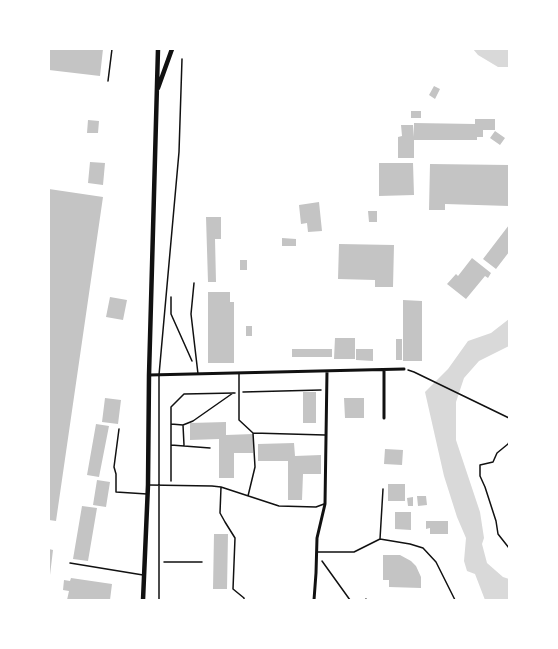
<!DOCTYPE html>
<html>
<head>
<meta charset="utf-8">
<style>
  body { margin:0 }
  #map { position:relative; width:558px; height:649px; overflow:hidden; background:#fff; font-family:Commissioner,sans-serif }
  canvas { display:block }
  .frame { position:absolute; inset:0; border:50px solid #fff; pointer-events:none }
</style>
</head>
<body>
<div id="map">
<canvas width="558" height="649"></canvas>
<div class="frame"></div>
</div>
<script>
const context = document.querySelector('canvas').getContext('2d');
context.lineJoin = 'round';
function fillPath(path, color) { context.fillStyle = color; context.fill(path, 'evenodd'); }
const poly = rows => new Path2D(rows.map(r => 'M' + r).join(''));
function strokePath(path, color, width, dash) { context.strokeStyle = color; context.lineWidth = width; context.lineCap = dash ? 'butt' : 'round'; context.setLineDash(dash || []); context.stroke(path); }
const water = poly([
  [473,49,509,49,509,67,498,67,478,55],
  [509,319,509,346,479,361,464,378,456,402,456,440,480,512,484,538,482,544,487,563,503,577,509,579,509,600,485,600,475,574,467,571,464,561,466,538,457,517,444,476,425,392,448,369,468,341,491,333]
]);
const building = poly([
  [49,49,103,49,100,76,49,70],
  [434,86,440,89,435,99,429,95],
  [411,111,421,111,421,118,411,118],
  [475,119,495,119,495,130,483,130,483,137,477,137,477,140,414,140,414,158,398,158,398,137,402,136,401,125,413,125,414,137,414,123,475,124],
  [88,120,99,121,98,133,87,133],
  [495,131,505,138,500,145,490,138],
  [90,162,105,163,103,185,88,183],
  [379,163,413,163,414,195,379,196],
  [430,164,509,165,509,206,445,204,445,210,429,210],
  [49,189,103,197,56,521,49,520],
  [319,202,322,231,308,232,307,223,301,224,299,205],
  [368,211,377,211,377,222,369,222],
  [206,217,221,217,221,239,215,239,216,282,208,282],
  [509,225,509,252,496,269,483,259],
  [282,238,296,239,296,246,282,246],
  [339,244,394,245,393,287,375,287,375,280,338,279],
  [472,258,491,273,488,278,485,276,466,299,447,284,456,274,458,276],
  [240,260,247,260,247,270,240,270],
  [208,292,230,292,230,302,234,302,234,363,208,363],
  [110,297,127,300,123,320,106,317],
  [403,300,422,301,422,361,403,361],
  [246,326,252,326,252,336,246,336],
  [335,338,355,338,355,359,334,359],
  [396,339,402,339,402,360,396,360],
  [292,349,332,349,332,357,292,357],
  [356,349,373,349,373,361,356,360],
  [303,392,316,392,316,423,303,423],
  [105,398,121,400,118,424,102,422],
  [344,398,364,398,364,418,345,418],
  [226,422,226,435,253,434,253,453,234,453,234,478,219,478,219,439,190,440,190,423],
  [96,424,109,426,99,477,87,475],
  [294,443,295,456,321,455,321,474,303,474,302,500,288,500,288,461,258,461,258,444],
  [385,449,403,450,402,465,384,464],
  [97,480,110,482,106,507,93,505],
  [388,484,405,484,405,501,388,501],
  [417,496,426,496,427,505,418,506],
  [413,497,413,506,408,506,407,498],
  [82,506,97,508,88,561,73,559],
  [395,512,411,512,411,530,395,529],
  [426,521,448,521,448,534,430,534,430,528,426,529],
  [214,534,228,534,227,589,213,589],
  [49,549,53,550,50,575,49,575],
  [383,555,400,555,411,561,416,566,421,577,421,588,389,587,389,580,383,580],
  [71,578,112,584,110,600,67,600,69,591,63,590,64,580,70,581]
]);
const path = poly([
  [171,297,171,314,192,361],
  [408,370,414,372,509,418],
  [243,392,321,390],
  [171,424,183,425],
  [509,442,508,444,497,453,493,462,480,465,480,476,485,487,496,521,498,534,509,548],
  [171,445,171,481],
  [184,445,183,425,193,421,233,393],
  [210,448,171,445,171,407,184,394,235,393],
  [322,561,350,600],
  [164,562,202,562],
  [365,600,366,599]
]);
const service = poly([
  [108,81,112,49],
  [194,283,191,314,198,374],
  [239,373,239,420,253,433,325,435],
  [119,429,114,467,116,474,116,492,147,494],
  [149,485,212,486,221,487,279,506,316,507,324,504],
  [221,487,220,513,225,522,235,538,233,589,244,598,244,600],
  [248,496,255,467,253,433],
  [380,539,383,489],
  [317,552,354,552,380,539,410,544,423,548,436,562,455,600],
  [70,563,143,575],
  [159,600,159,375,179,152,182,59]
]);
const minor = poly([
  [149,375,404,369],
  [384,418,384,370],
  [314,600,316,573,317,538,325,504,327,371]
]);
const secondary = poly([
  [158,88,172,49],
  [143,600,148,485,149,375,158,49]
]);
fillPath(water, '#d9d9d9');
fillPath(building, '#c4c4c4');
strokePath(path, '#111', 1.5);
strokePath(service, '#111', 1.5);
strokePath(minor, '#111', 3);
strokePath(secondary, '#111', 4.5);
</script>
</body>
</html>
